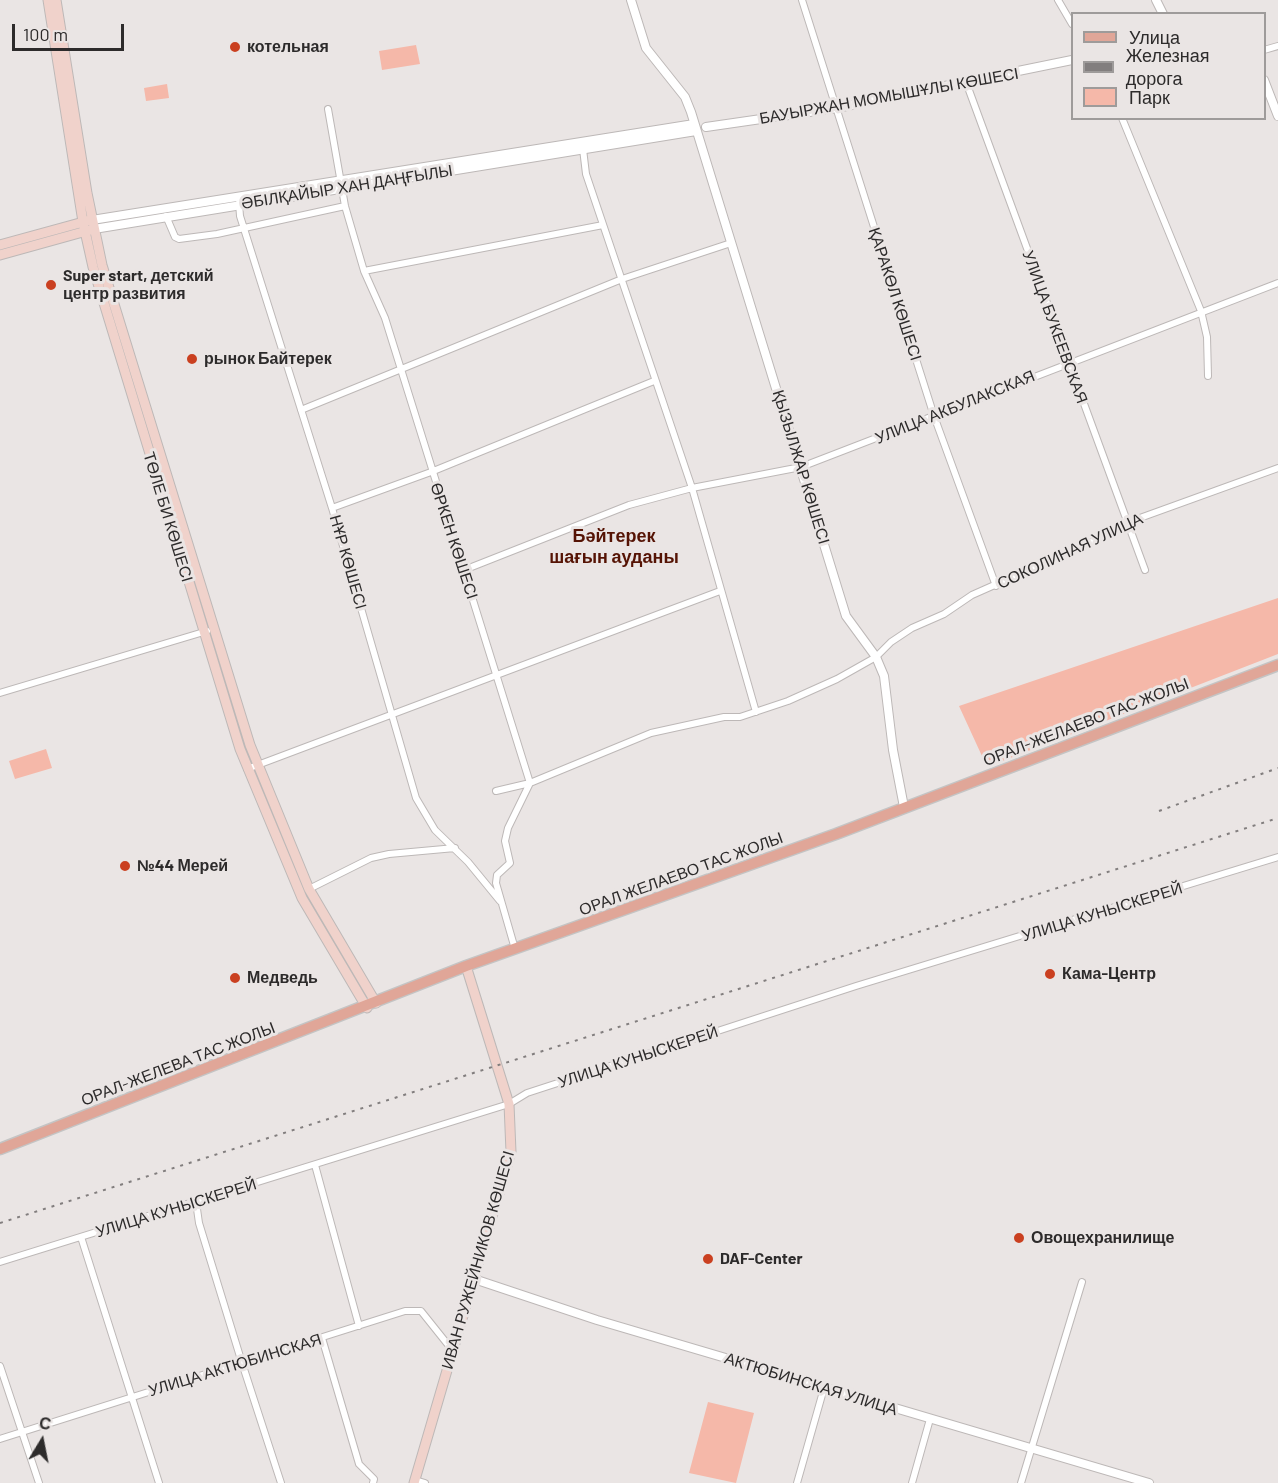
<!DOCTYPE html>
<html>
<head>
<meta charset="utf-8">
<style>
  body { margin:0 }
  #map { position:relative; width:1278px; height:1483px; overflow:hidden; background:#eae5e4; font-family:Barlow,sans-serif }
  canvas { display:block }
  .legend { position:absolute; left:1071px; top:12px; width:195px; height:108px; box-sizing:border-box; background:#eae5e4; border:2px solid #9e9b9a; margin:0; padding:8px 10px; list-style:none; font-size:18px; color:#2d2b2b }
  .legend li { display:flex; align-items:center; gap:12px; height:30px }
  .legend b { width:30px; border:2px solid #9e9b9a }
  .north { position:absolute; left:12px; top:1411px; width:60px; height:60px; -webkit-text-stroke:4px #eae5e4; paint-order:stroke; rotate:10deg; font-size:16px; font-weight:700; line-height:24px; text-align:center; color:#2d2b2b }
  .north::after { content:''; display:block; margin:auto; width:21px; height:27px; background:#2d2b2b; clip-path:polygon(50% 0,100% 100%,50% 72%,0 100%) }
  .scale { position:absolute; left:12px; top:24px; width:112px; height:27px; box-sizing:border-box; border:3px solid #2d2b2b; border-top:0; padding-left:8px; font-size:18px; line-height:21px; white-space:nowrap; color:#2d2b2b; -webkit-text-stroke:4px #eae5e4; paint-order:stroke }
</style>
</head>
<body>
<div id="map">
<canvas width="1278" height="1483"></canvas>
<ul class="legend">
<li><b style="height:8px;background:#e0a698"></b>Улица</li>
<li><b style="height:8px;background:#827e7e"></b>Железная дорога</li>
<li><b style="height:16px;background:#f5b8a9"></b>Парк</li>
</ul>
<div class="north">С</div>
<div class="scale">100 m</div>
</div>
<script>
const context = document.querySelector('canvas').getContext('2d');
context.lineJoin = 'round';
function fillPath(path, color) { context.fillStyle = color; context.fill(path, 'evenodd'); }
const poly = rows => new Path2D(rows.map(r => 'M' + r).join(''));
function strokePath(path, color, width, dash) { context.strokeStyle = color; context.lineWidth = width; context.lineCap = dash ? 'butt' : 'round'; context.setLineDash(dash || []); context.stroke(path); }
function label(font, color, halo, rows, align = 'center') {
  context.font = font + ' Barlow,sans-serif'; context.lineWidth = 6; context.setLineDash([]); context.textBaseline = 'middle'; context.strokeStyle = halo; context.fillStyle = color; for (const [text, x, y, turn = 0] of rows) {
    context.save(); context.translate(x, y); context.rotate((+turn || 0) * Math.PI / 180); context.textAlign = isNaN(turn) ? turn : align; if (halo) context.strokeText(text, 0, 0); context.fillText(text, 0, 0); context.restore();
  }
}
const green = poly([
  [416,45,420,64,382,70,379,51],
  [167,84,169,98,146,101,144,88],
  [1278,598,1278,654,987,767,959,706],
  [46,749,52,768,15,779,9,761],
  [708,1402,754,1413,736,1483,689,1473]
]);
const minor = poly([
  [802,0,934,416,996,586],
  [1058,0,1072,24],
  [1264,50,1278,46],
  [966,82,1145,570],
  [328,109,345,206,364,271,385,318,530,783,508,828,505,841,510,863,497,875,496,883,515,949],
  [1122,118,1201,311,1207,337,1208,376],
  [583,149,586,174,692,488,756,712],
  [239,203,240,216,332,508,416,798,435,830,468,862,500,901],
  [166,216,175,237,179,239,217,234,345,206],
  [364,271,603,225],
  [301,410,622,279,731,243],
  [332,508,431,472,654,381],
  [464,570,629,505,692,488,801,467,1278,283],
  [0,693,207,631],
  [247,769,720,591],
  [496,791,530,783,651,733,724,717,740,717,788,701,837,679,876,657,891,642,912,628,944,614,972,595,1096,540,1126,523,1278,468],
  [309,889,371,858,389,854,455,848],
  [315,1165,359,1326],
  [196,1202,199,1223,242,1363,281,1483],
  [81,1237,159,1483],
  [0,1262,509,1104,527,1093,856,986,1278,857],
  [322,1338,359,1464,374,1479,373,1483],
  [0,1366,39,1483],
  [0,1439,405,1311,421,1311,453,1351],
  [415,1480,425,1483],
  [797,1483,824,1388],
  [912,1483,930,1419],
  [1021,1483,1082,1282]
]);
const tertiary = poly([
  [631,0,646,48,685,97,691,112,846,616,876,657,884,676,893,750,904,807],
  [1156,0,1163,14],
  [1264,80,1278,116],
  [706,127,837,108,1072,60],
  [92,220,694,124],
  [94,229,696,131],
  [474,1279,597,1320,1149,1483]
]);
const secondary = poly([
  [48,0,83,222,93,267,240,749,302,898,367,1008],
  [56,0,87,193,102,265,250,745,309,889,376,1003],
  [0,245,87,221],
  [0,255,90,230],
  [414,1483,511,1152,509,1104,466,966]
]);
const primary = poly([
  [0,1149,466,966,836,834,1278,665]
]);
const rail = poly([
  [1159,811,1278,768],
  [0,1223,1278,818]
]);
const markers = [
  [235,47,6,"#ca4020"],
  [51,285,6,"#ca4020"],
  [192,359,6,"#ca4020"],
  [125,866,6,"#ca4020"],
  [1050,974,6,"#ca4020"],
  [235,978,6,"#ca4020"],
  [1019,1238,6,"#ca4020"],
  [708,1259,6,"#ca4020"]
];
const poiNames = [
  ["котельная",247,47],
  ["Super start, детский",63,276],
  ["центр развития",63,294],
  ["рынок Байтерек",204,359],
  ["№44 Мерей",137,866],
  ["Кама-Центр",1062,974],
  ["Медведь",247,978],
  ["Овощехранилище",1031,1238],
  ["DAF-Center",720,1259]
];
const streetNames = [
  ["БАУЫРЖАН МОМЫШҰЛЫ КӨШЕСІ",889,96,-10],
  ["ӘБІЛҚАЙЫР ХАН ДАҢҒЫЛЫ",347,187,-9],
  ["ҚАРАКӨЛ КӨШЕСІ",895,294,72],
  ["УЛИЦА БУКЕЕВСКАЯ",1055,327,70],
  ["УЛИЦА АКБУЛАКСКАЯ",955,407,-22],
  ["ҚЫЗЫЛЖАР КӨШЕСІ",801,467,73],
  ["ТӨЛЕ БИ КӨШЕСІ",168,517,73],
  ["ӨРКЕН КӨШЕСІ",454,541,72],
  ["СОКОЛИНАЯ УЛИЦА",1070,551,-25],
  ["НҰР КӨШЕСІ",348,562,74],
  ["ОРАЛ-ЖЕЛАЕВО ТАС ЖОЛЫ",1086,722,-21],
  ["ОРАЛ ЖЕЛАЕВО ТАС ЖОЛЫ",681,874,-20],
  ["УЛИЦА КУНЫСКЕРЕЙ",1102,912,-17],
  ["УЛИЦА КУНЫСКЕРЕЙ",638,1057,-18],
  ["ОРАЛ-ЖЕЛЕВА ТАС ЖОЛЫ",178,1064,-21],
  ["УЛИЦА КУНЫСКЕРЕЙ",176,1208,-17],
  ["ИВАН РУЖЕЙНИКОВ КӨШЕСІ",478,1260,-74],
  ["УЛИЦА АКТЮБИНСКАЯ",235,1365,-17],
  ["АКТЮБИНСКАЯ УЛИЦА",811,1384,17]
];
const neighbourhoodNames = [
  ["Бәйтерек",614,536],
  ["шағын ауданы",614,557]
];
fillPath(green, '#f5b8a9');
strokePath(minor, '#bdb8b7', 8);
strokePath(tertiary, '#bdb8b7', 10);
strokePath(secondary, '#bdb8b7', 11);
strokePath(primary, '#c4c4c4', 13);
strokePath(minor, '#fff', 6);
strokePath(tertiary, '#fff', 8);
strokePath(secondary, '#f0d2cb', 9);
strokePath(primary, '#e0a698', 10);
strokePath(rail, '#827e7e', 2, [3, 6]);
for (const [x, y, r, color] of markers) { const dot = new Path2D(); dot.arc(x, y, r, 0, 2 * Math.PI); context.fillStyle = color; context.fill(dot); strokePath(dot, '#eae5e4', 2); }
label('bold 16px', '#2d2b2b', '#eae5e4', poiNames, 'left');
label('16px', '#2d2b2b', '#eae5e4', streetNames);
label('bold 18px', '#551304', '#eae5e4', neighbourhoodNames);
</script>
</body>
</html>
